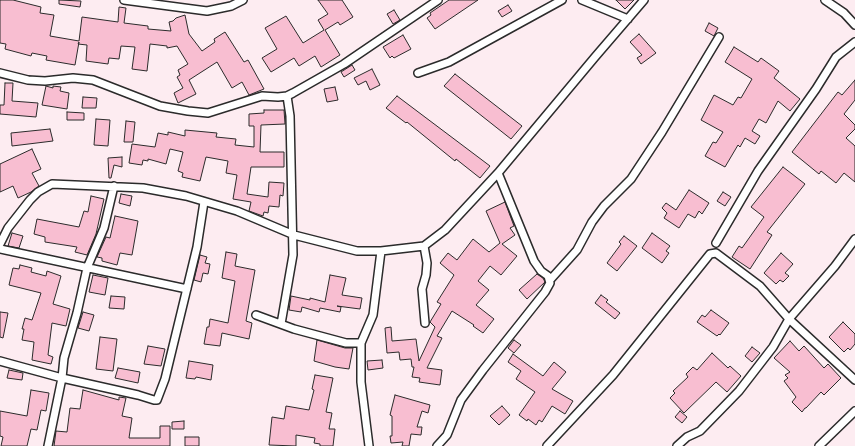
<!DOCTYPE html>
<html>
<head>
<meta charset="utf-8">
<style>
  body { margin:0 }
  canvas { display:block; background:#fdecf1 }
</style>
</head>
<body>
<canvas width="855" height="446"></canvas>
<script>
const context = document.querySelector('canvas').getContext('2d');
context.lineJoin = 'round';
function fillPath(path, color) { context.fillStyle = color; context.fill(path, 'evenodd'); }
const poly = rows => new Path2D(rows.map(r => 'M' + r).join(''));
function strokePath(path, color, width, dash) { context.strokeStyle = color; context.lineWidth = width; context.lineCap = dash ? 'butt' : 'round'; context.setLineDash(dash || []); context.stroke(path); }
const building = poly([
  [0,0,13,0,41,7,40,13,54,15,50,36,79,41,82,17,118,22,119,7,126,8,124,23,148,26,148,29,171,31,169,22,173,21,176,18,185,15,189,34,202,51,215,42,214,39,225,32,244,62,248,60,264,89,249,95,242,82,232,88,217,62,189,80,196,94,178,103,174,93,183,88,177,77,180,75,178,70,188,64,177,46,167,48,167,46,150,44,147,71,132,69,135,47,121,46,119,59,109,58,108,64,86,61,87,45,78,44,79,42,75,65,46,60,47,56,32,53,31,56,5,49,6,44,0,43,0,0],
  [59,0,81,1,80,7,59,4,59,0],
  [318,0,342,0,353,17,340,25,338,22,325,30,340,55,321,67,315,56,299,66,294,58,271,72,262,58,277,49,265,28,286,16,303,43,324,30,318,20,328,14,318,0],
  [449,0,478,0,435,29,427,18,431,15,430,13,449,0],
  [616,0,634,0,625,9,616,0],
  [508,5,512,11,502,17,498,11,508,5],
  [394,10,400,20,393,24,387,14,394,10],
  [709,23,718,28,714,36,705,31,709,23],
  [639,34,656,53,641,64,637,58,642,55,630,42,639,34],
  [403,35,411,49,394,58,392,56,390,58,383,47,403,35],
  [734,47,758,62,761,58,779,71,774,78,800,99,790,111,778,101,766,123,759,119,752,131,760,136,755,144,745,138,740,147,738,145,725,167,705,156,713,142,716,143,723,132,701,120,714,95,733,105,738,97,741,98,752,79,725,62,734,47],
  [352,65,355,70,344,77,341,72,352,65],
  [372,69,380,85,370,90,366,81,358,85,354,78,372,69],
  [455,74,522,126,511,139,444,86,455,74],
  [855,80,855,100,844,114,855,125,855,129,846,138,855,146,855,182,844,173,836,183,821,171,819,174,792,152,838,92,842,95,855,80],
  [5,83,13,83,12,101,38,103,36,117,0,114,0,105,4,105,5,83],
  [46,86,53,88,53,86,61,87,60,91,69,93,67,109,42,105,46,86],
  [335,87,338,100,327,102,324,89,335,87],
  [397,96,490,166,480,178,456,159,455,161,407,122,406,123,386,108,397,96],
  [83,97,97,98,96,108,82,108,83,97],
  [264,110,284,110,285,124,261,125,260,152,284,152,284,167,251,167,247,194,268,197,269,182,284,183,283,196,280,195,279,207,269,206,268,213,264,212,263,216,249,211,251,202,233,199,237,175,226,173,228,161,206,157,200,181,182,177,183,173,178,171,183,152,170,149,166,164,148,159,148,161,143,160,142,165,129,163,132,144,155,147,158,133,168,135,168,132,185,136,185,130,217,133,216,137,236,139,235,145,254,147,254,126,249,126,249,114,264,113,264,110],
  [67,112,84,113,84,120,67,120,67,112],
  [96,119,110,120,108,146,94,145,96,119],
  [126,121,135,122,133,142,124,142,126,121],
  [50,129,53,141,12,146,11,133,50,129],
  [32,149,41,169,32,173,39,186,31,192,18,198,13,186,0,192,0,164,32,149],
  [122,157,122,167,114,165,111,178,109,178,108,158,122,157],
  [783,167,805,184,767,232,772,235,750,269,732,257,739,246,742,248,764,217,751,207,783,167],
  [689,190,709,203,702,214,699,211,695,218,688,214,679,228,664,218,667,213,662,208,666,203,676,210,689,190],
  [723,192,731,197,725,206,717,201,723,192],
  [121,194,132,196,130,206,119,203,121,194],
  [91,196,104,199,96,234,87,255,75,252,77,247,45,242,45,237,34,234,37,219,79,227,84,211,88,212,91,196],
  [505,202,514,226,510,228,515,235,502,244,517,256,501,275,490,266,478,281,489,290,476,305,494,319,483,333,473,326,474,325,452,311,437,336,442,338,427,368,442,370,440,385,419,382,420,378,412,377,414,367,412,367,411,359,400,360,399,352,387,353,385,328,391,327,392,341,416,339,419,361,435,327,430,322,441,304,437,302,454,275,440,263,448,253,457,260,473,239,489,252,500,243,486,211,505,202],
  [115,216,138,221,132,255,120,253,117,265,102,261,102,258,97,257,106,237,110,238,115,216],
  [12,233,23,236,19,248,8,246,12,233],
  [652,233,670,246,666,251,669,253,662,263,642,248,652,233],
  [624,236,637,246,617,271,607,263,621,244,619,242,624,236],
  [226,252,237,254,235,266,255,270,246,321,252,323,249,339,222,333,220,346,204,344,207,327,209,327,210,319,228,323,235,281,222,278,226,252],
  [781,253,793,264,785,273,789,276,783,282,780,280,776,284,764,273,781,253],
  [200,255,207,257,205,263,210,264,208,274,203,273,201,282,194,280,200,255],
  [20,265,32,268,31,272,46,276,47,271,61,276,53,304,70,309,66,326,52,323,48,355,53,357,51,364,32,360,34,342,22,340,24,329,22,329,25,318,32,320,41,293,9,285,13,268,19,269,20,265],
  [537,274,543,278,545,282,527,299,519,290,537,274],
  [93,275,108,278,105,295,89,292,93,275],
  [330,275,346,278,342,295,362,298,360,309,337,306,341,307,340,312,320,308,319,312,302,307,301,312,289,310,291,296,310,300,310,298,325,302,330,275],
  [601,295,608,300,606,302,620,313,615,319,595,303,601,295],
  [111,296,125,297,124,309,109,308,111,296],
  [711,310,729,323,720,335,719,334,717,336,697,322,702,315,705,317,711,310],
  [0,312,8,313,3,338,0,337,0,312],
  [83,312,94,315,89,331,78,328,83,312],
  [843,322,855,334,855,344,850,350,848,348,844,352,829,337,843,322],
  [100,337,117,339,113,371,96,369,100,337],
  [317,340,345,348,353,348,349,369,335,367,314,361,317,340],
  [514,340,521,345,514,353,508,348,514,340],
  [790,341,799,351,804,346,824,368,828,364,841,378,824,395,821,392,806,408,805,408,802,412,792,402,796,397,784,381,788,378,785,375,790,372,774,358,790,341],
  [148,346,165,349,161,366,144,364,148,346],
  [752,347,760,353,752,362,745,356,752,347],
  [712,353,728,368,730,366,741,376,727,392,716,382,684,413,670,398,675,393,673,391,688,377,686,374,693,367,697,370,712,353],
  [513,354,543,376,554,362,566,372,552,389,573,401,565,414,552,406,542,422,539,420,536,425,528,419,527,421,519,415,535,392,516,379,521,371,508,362,513,354],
  [382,360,383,368,368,370,367,361,382,360],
  [189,361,213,365,211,380,196,377,195,379,186,378,189,361],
  [118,368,140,372,138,383,115,378,118,368],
  [9,370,23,373,22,380,7,378,9,370],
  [315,375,333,378,326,412,332,413,329,429,335,429,333,446,320,446,320,444,314,443,315,438,296,435,296,446,269,445,272,417,284,419,286,406,309,410,314,390,312,389,315,375],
  [31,390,49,393,46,411,41,410,37,430,31,429,27,446,1,446,3,437,0,436,0,411,27,416,31,390],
  [83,390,119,400,119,397,126,398,122,416,132,418,129,438,160,438,160,426,170,426,170,446,54,446,56,431,67,432,70,408,80,409,83,390],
  [395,395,430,405,428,413,422,411,417,427,422,427,421,435,411,434,409,446,402,446,403,442,391,443,390,436,392,436,392,416,390,415,395,395],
  [502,406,510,415,499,425,490,416,502,406],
  [680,411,687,417,682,423,675,417,680,411],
  [184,421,184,429,172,429,172,422,184,421],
  [185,437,199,437,199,446,185,446,185,437]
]);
const minor = poly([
  [124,0,207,11,231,6,243,0],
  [582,0,628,19],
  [825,0,844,13,855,25],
  [0,73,28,80,45,81,73,78,93,80,160,106,188,111,208,113,262,96,278,97,287,96,293,93,344,64,438,0],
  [418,73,449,62,562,0],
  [716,243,758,171,816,89,836,57,855,42],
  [0,244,8,228,30,200,38,192,52,184,143,188,186,196,237,211,294,235,357,251,381,251,424,246,445,230,498,173,595,57,644,0],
  [424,246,427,263,426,275,422,289,425,323],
  [0,249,187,289],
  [550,280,577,250,592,222,604,206,631,179,662,132,719,37],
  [256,315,294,329,346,343,361,343,373,315,381,251],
  [281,324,293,255,290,116,287,96],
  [361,343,361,382,369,446],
  [0,361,62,378,138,395,154,400,157,400,165,379,197,247,204,202],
  [48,446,62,378,64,358,77,313,87,268,104,228,114,186],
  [437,446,447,435,461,400,483,370,545,292,550,283,548,276,541,271,534,261,498,173],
  [547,446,613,375,710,254,716,253,760,286,789,319,855,380],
  [677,446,687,437,700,431,739,391,773,347,789,319,835,266,855,239],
  [819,446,855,411]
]);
fillPath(building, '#f8bed1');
strokePath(building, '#2b2b2b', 1);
strokePath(minor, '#2b2b2b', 10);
strokePath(minor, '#fff', 7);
</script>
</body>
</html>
